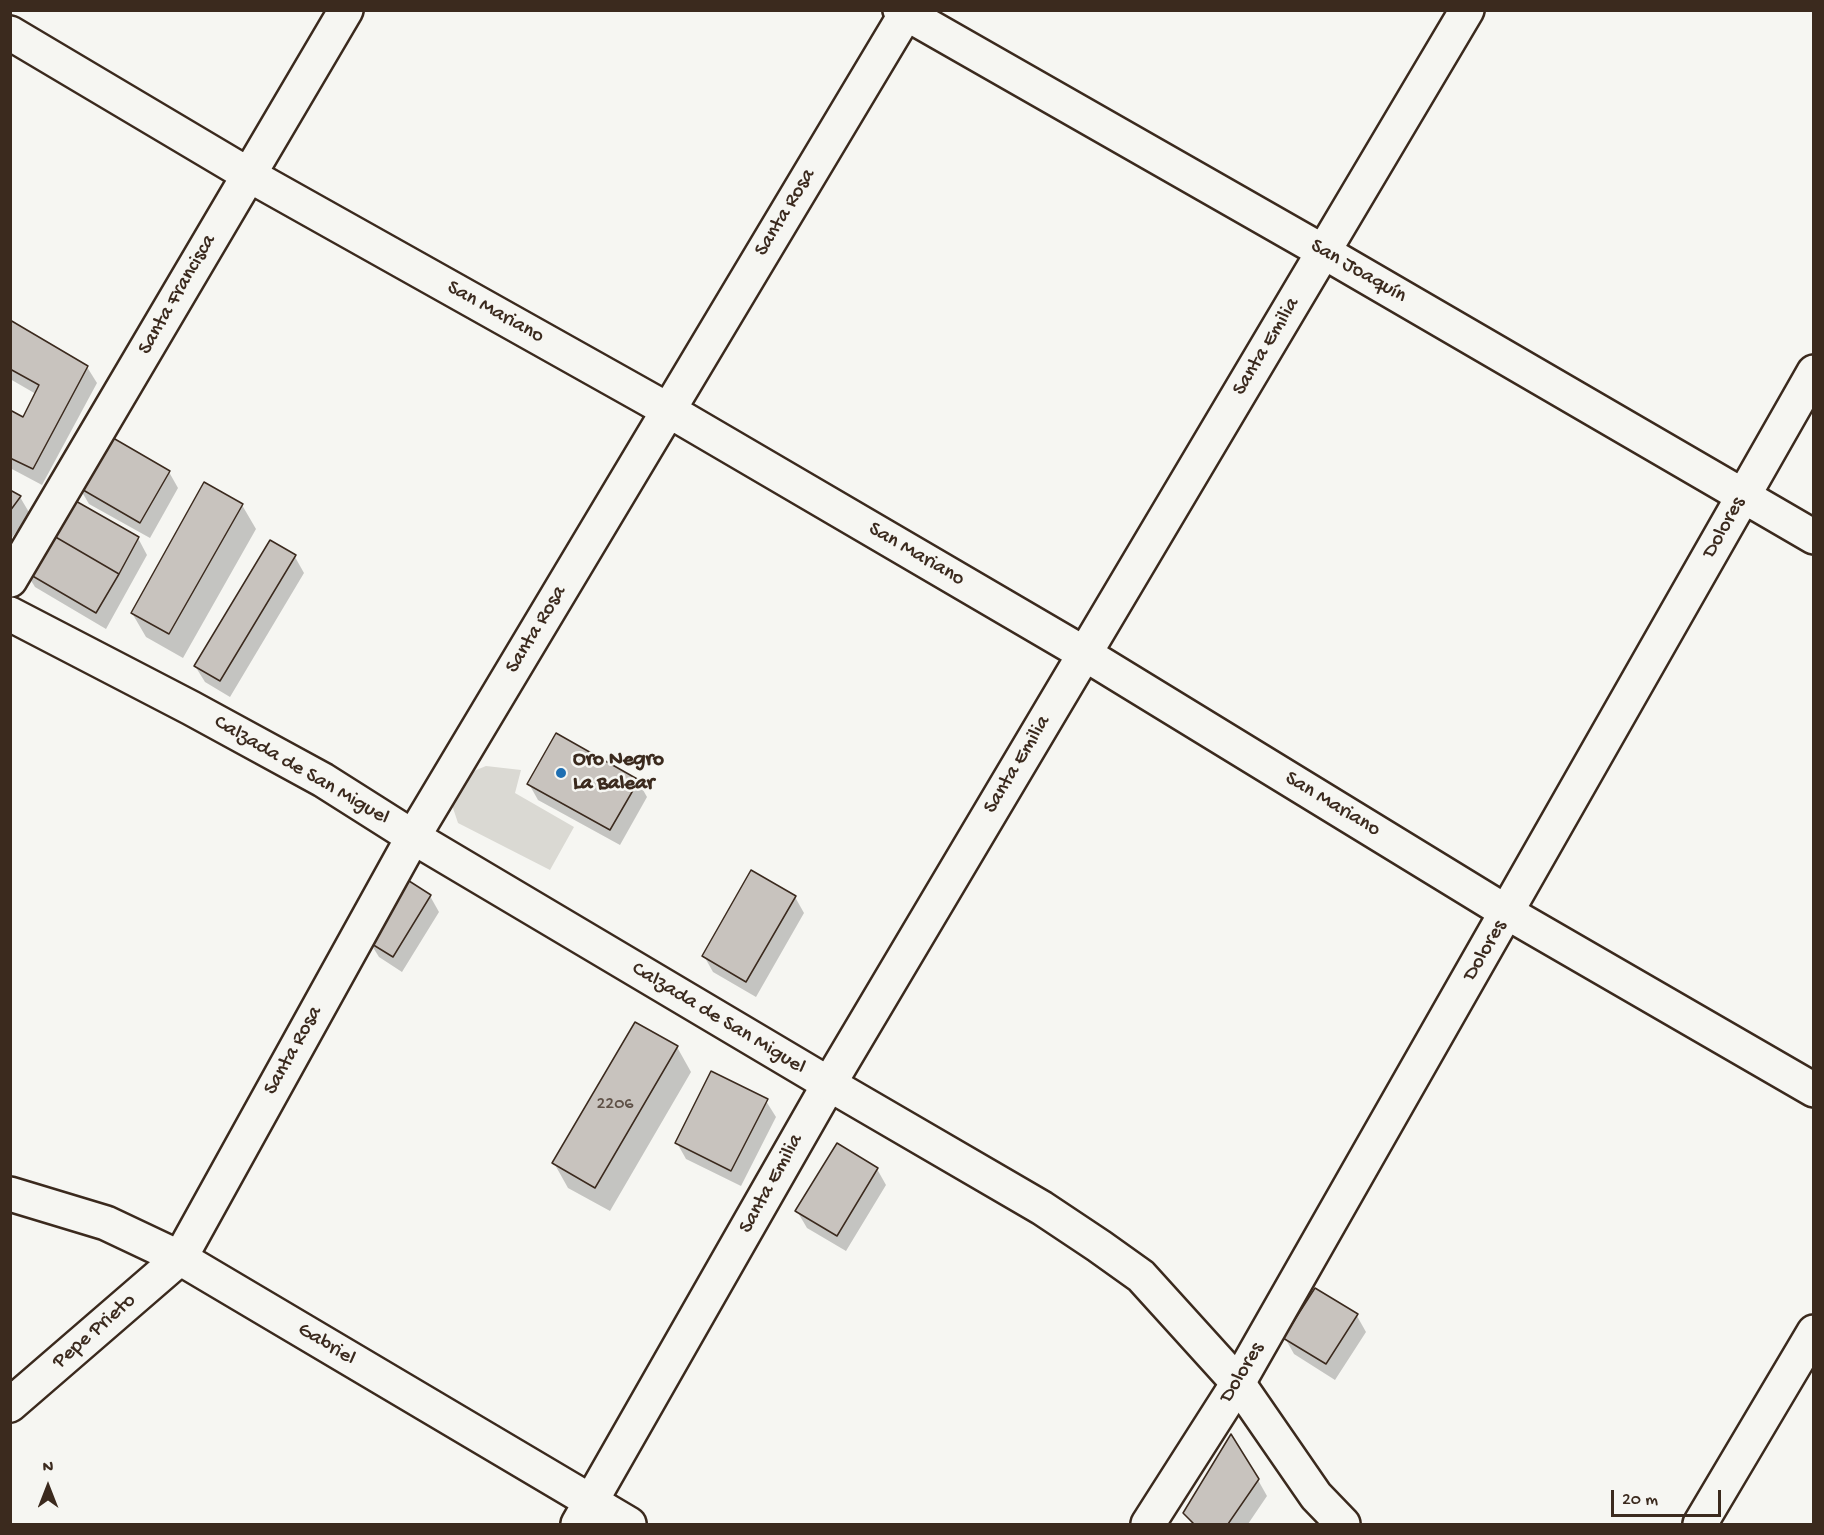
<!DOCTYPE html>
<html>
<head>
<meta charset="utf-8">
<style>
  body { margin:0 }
  #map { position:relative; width:1824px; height:1535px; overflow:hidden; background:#f6f6f2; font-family:"Gochi Hand",sans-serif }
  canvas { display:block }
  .frame { position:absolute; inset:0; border:12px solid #3b2a1e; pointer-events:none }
  .north { position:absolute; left:18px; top:1457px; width:60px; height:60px; -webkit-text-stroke:4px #f6f6f2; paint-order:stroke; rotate:0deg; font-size:16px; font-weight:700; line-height:24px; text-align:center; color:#3b2a1e }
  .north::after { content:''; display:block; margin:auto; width:21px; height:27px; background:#3b2a1e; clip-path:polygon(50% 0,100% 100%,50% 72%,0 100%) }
  .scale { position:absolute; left:1611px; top:1490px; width:110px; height:27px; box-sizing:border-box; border:3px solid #3b2a1e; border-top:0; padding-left:8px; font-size:18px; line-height:21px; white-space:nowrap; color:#3b2a1e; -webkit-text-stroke:4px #f6f6f2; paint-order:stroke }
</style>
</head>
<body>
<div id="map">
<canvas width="1824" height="1535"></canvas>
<div class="frame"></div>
<div class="north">N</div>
<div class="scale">20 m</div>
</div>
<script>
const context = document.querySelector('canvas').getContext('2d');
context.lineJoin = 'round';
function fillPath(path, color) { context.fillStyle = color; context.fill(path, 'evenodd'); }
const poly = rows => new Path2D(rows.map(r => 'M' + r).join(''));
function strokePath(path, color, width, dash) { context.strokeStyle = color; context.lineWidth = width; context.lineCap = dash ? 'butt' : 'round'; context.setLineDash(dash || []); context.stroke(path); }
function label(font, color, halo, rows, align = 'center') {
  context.font = font + ' "Gochi Hand",sans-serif'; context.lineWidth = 5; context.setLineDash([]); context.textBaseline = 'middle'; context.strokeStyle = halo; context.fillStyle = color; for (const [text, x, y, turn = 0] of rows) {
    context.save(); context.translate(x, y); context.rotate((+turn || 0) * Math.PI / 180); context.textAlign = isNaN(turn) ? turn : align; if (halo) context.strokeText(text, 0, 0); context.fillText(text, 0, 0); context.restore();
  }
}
const green = poly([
  [486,766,521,770,515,793,574,827,550,870,458,823,452,805,455,786,464,775]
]);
const shadow = poly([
  [10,322,87,367,97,383,42,485,10,468,10,412,23,419,36,394,10,379],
  [169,472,178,488,150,538,89,504,79,487],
  [10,491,20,497,30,514,10,540],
  [242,505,256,529,183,658,146,637,132,613],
  [138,538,147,555,106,629,35,587,25,571],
  [295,557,304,573,230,697,205,682,195,666],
  [638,781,647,797,620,845,538,800,529,784],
  [430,896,439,912,402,972,379,957,369,941],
  [795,897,804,913,756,997,713,972,704,956],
  [677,1047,691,1072,610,1211,568,1188,554,1163],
  [766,1101,776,1117,741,1186,686,1159,677,1143],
  [877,1169,886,1185,846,1251,807,1228,797,1211],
  [1357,1316,1366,1332,1335,1380,1294,1354,1285,1338],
  [1258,1480,1267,1496,1248,1524,1192,1524,1185,1513]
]);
const building = poly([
  [10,320,88,366,33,469,10,458,10,410,23,417,39,385,10,369,10,320],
  [108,435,170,471,140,523,78,487,108,435],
  [204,482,243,504,169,634,131,613,204,482],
  [10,490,21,496,10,511,10,490],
  [67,496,139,537,119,574,47,532,67,496],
  [47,532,119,574,96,613,24,571,47,532],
  [270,540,296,555,220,681,194,666,270,540],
  [556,733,639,780,610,830,527,784,556,733],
  [751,870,796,896,746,982,702,956,751,870],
  [406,879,431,895,393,957,367,941,406,879],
  [635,1022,678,1046,595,1188,552,1163,635,1022],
  [711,1071,768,1099,731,1171,675,1143,711,1071],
  [837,1143,878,1168,837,1236,795,1211,837,1143],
  [1315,1288,1358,1314,1326,1364,1283,1338,1315,1288],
  [1231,1434,1259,1479,1228,1524,1194,1524,1183,1513,1231,1434]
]);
const minor = poly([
  [900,10,1324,252,1814,537],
  [10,33,249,175,668,410,1085,654,1508,913,1814,1090],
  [10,580,346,10],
  [10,1194,106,1223,180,1258,629,1524],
  [10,1405,180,1258,413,837,908,10],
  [578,1524,829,1084,1467,10],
  [1148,1524,1238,1383,1814,372],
  [1700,1524,1814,1332]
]);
const major = poly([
  [10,614,191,708,323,780,413,837,829,1084,1042,1208,1099,1246,1141,1276,1238,1383,1316,1496,1343,1524]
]);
const markers = [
  [561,773,6,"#1f6fb2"]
];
const numberNames = [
  ["2206",615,1105]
];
const streetNames = [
  ["Santa Rosa",786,213,-59],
  ["San Joaquín",1358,272,30],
  ["Santa Francisca",178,295,-60],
  ["San Mariano",495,313,29],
  ["Santa Emilia",1267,347,-59],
  ["Dolores",1725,528,-61],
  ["San Mariano",916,555,30],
  ["Santa Rosa",537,630,-59],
  ["Santa Emilia",1018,765,-59],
  ["Calzada de San Miguel",301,771,30],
  ["San Mariano",1332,805,31],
  ["Dolores",1486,951,-60],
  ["Calzada de San Miguel",718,1019,31],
  ["Santa Rosa",294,1051,-61],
  ["Santa Emilia",772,1184,-61],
  ["Pepe Prieto",95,1332,-41],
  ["Gabriel",326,1345,31],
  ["Dolores",1243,1373,-59]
];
const poiNames = [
  ["Oro Negro",573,761],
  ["La Balear",573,785]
];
fillPath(green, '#dad9d3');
fillPath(shadow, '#0003');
fillPath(building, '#c8c3be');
strokePath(building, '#3b2a1e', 1.5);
strokePath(minor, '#3b2a1e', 38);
strokePath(major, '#3b2a1e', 38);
strokePath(minor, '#f6f6f2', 33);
strokePath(major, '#f6f6f2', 33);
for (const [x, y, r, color] of markers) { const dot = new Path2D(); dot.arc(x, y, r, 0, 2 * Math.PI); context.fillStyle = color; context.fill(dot); strokePath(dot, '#f6f6f2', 2); }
label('18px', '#5e5046', null, numberNames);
label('21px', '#3b2a1e', '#f6f6f2', streetNames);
label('bold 21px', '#3b2a1e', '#f6f6f2', poiNames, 'left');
</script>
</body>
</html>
